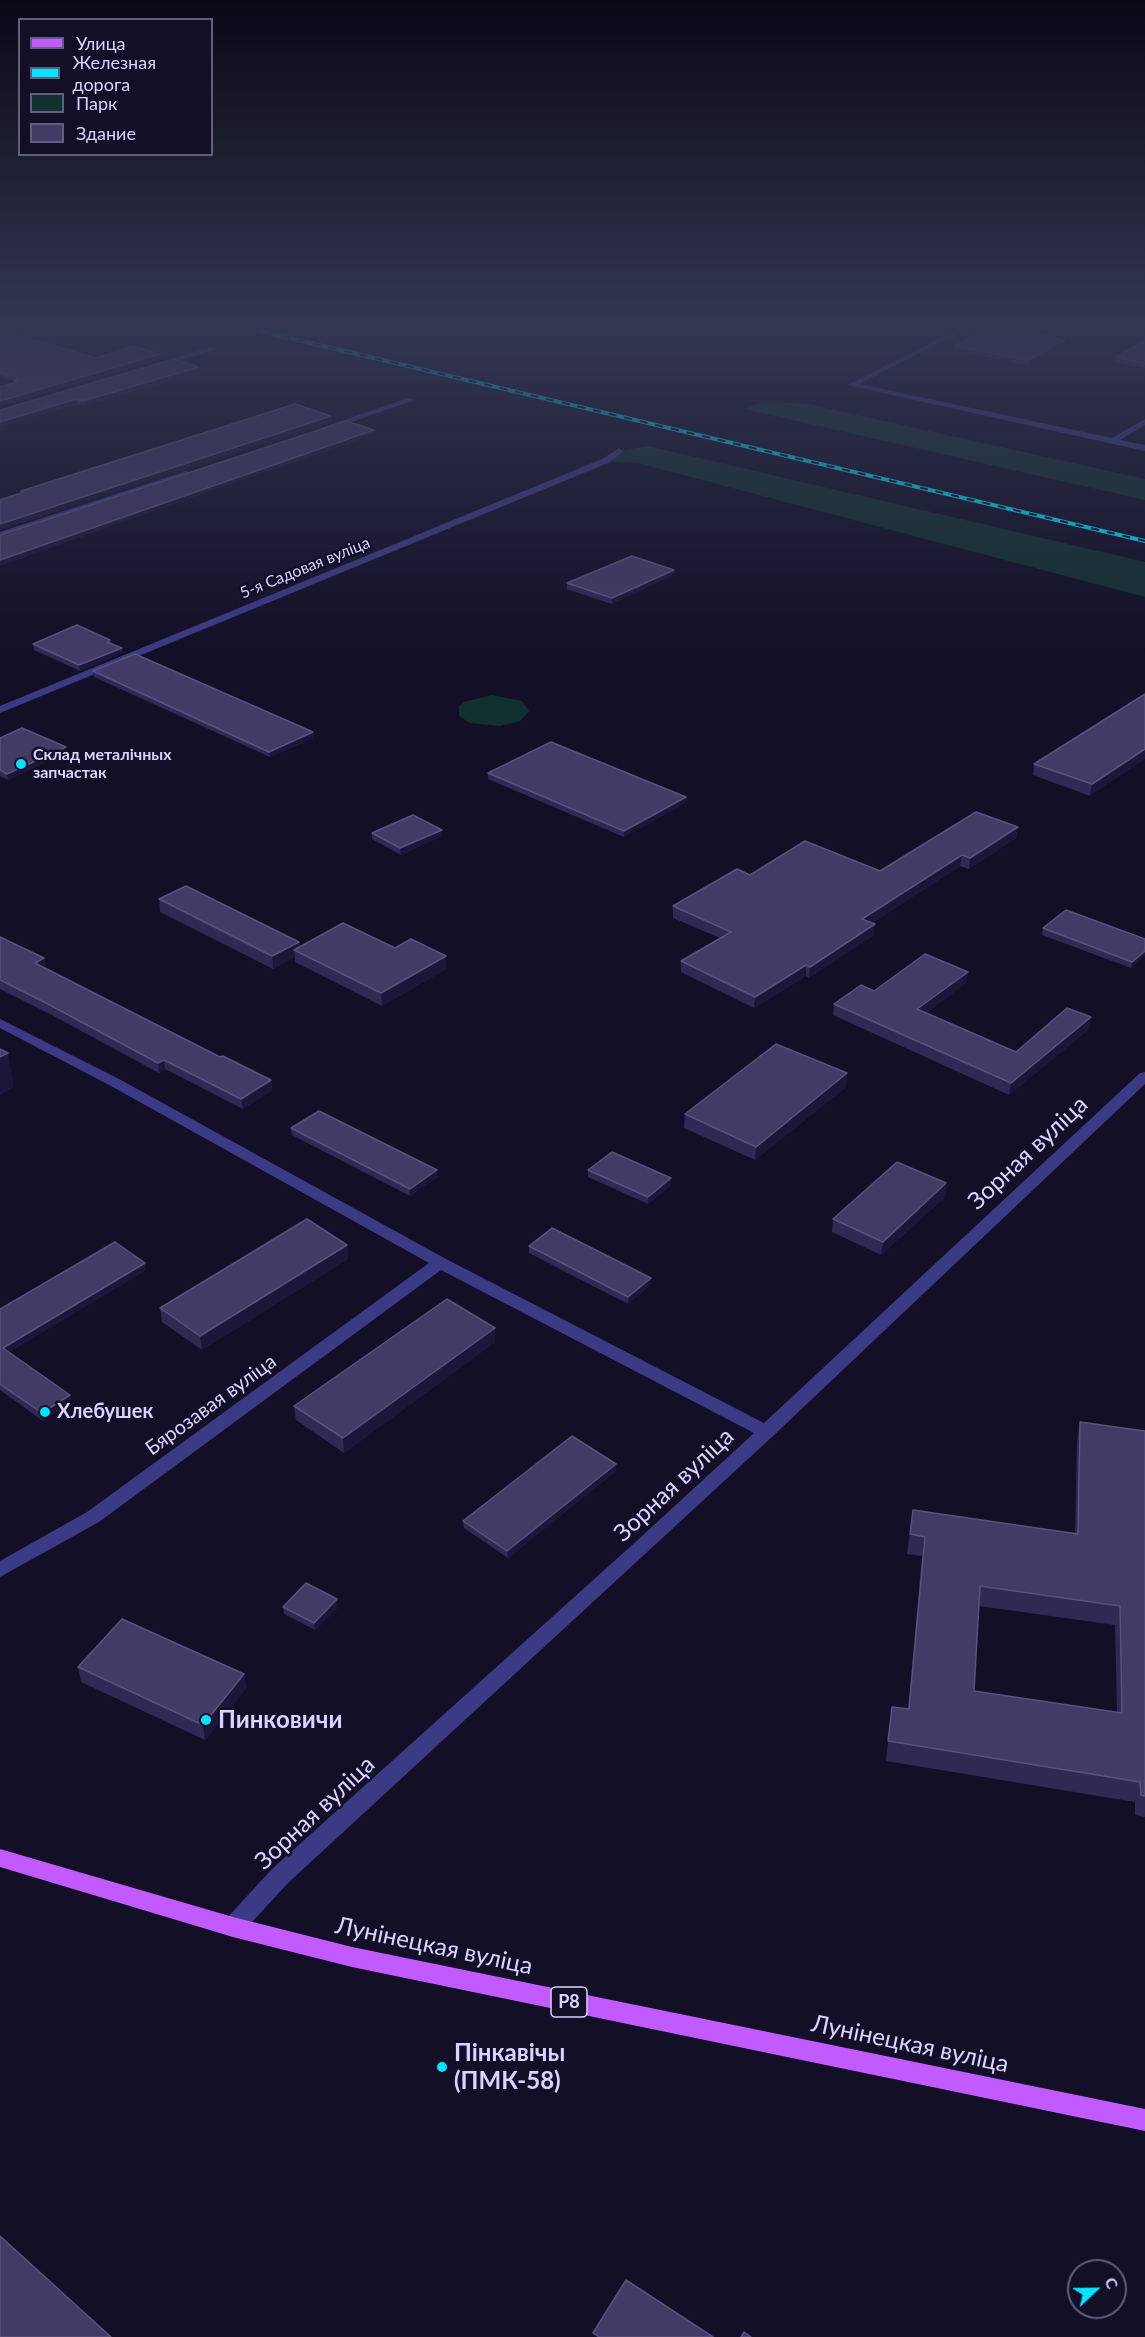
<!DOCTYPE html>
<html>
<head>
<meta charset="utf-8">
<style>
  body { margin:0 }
  #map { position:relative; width:1145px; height:2337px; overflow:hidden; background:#130f26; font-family:Lato,sans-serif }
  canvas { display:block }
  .legend { position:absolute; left:18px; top:18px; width:195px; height:138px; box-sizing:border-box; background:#130f26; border:2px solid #625e7d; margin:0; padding:8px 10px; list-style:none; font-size:18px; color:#d9d4ff }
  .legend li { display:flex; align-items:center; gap:12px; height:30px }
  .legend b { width:30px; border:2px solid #625e7d }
  .north { position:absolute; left:1067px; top:2259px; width:60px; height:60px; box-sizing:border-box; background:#130f26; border:2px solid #625e7d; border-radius:50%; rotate:68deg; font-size:16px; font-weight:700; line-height:24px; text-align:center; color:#d9d4ff }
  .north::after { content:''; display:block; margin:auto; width:21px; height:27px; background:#00e5ff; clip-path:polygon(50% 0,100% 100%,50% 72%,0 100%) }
</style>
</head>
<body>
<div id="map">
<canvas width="1145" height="2337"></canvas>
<ul class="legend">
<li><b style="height:8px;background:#c25bff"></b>Улица</li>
<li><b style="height:8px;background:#00e5ff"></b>Железная дорога</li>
<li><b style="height:16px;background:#12302f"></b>Парк</li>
<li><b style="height:16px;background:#433a66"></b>Здание</li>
</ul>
<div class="north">С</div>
</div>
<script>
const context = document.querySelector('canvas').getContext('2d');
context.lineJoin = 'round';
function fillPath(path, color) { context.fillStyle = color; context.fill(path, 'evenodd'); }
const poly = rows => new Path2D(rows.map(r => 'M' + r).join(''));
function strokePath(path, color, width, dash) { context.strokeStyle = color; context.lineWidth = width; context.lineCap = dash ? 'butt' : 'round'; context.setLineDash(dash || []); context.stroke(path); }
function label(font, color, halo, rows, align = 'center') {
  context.font = font + ' Lato,sans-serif'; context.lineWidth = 5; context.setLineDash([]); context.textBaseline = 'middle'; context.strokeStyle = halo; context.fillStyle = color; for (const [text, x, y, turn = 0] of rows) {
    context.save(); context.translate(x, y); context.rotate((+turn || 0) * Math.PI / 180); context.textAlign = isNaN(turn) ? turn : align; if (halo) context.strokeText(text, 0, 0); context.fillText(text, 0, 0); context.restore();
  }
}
const green = poly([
  [763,402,808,404,1145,479,1145,500,744,409],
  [648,446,1145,562,1145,597,638,463,605,461,619,451],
  [492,695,522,701,529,711,520,721,500,726,470,723,459,716,459,706,464,702]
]);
const minor = poly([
  [0,325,11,325,0,329,0,325],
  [966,325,975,325,859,384,1112,438,1145,419,1145,425,1120,440,1145,445,1145,451,847,385,966,325],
  [209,347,216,349,160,367,153,365,209,347],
  [408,398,415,400,331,429,324,427,408,398],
  [619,448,623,451,622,453,608,463,0,713,0,706,602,459,619,448],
  [186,471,189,472,189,476,0,538,0,532,186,471],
  [0,1019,121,1080,446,1259,764,1423,1140,1073,1145,1072,1145,1084,773,1436,288,1883,241,1934,233,1937,225,1934,222,1927,225,1920,272,1869,641,1537,754,1433,441,1270,99,1522,0,1577,0,1561,87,1512,429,1263,111,1086,0,1028,0,1019]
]);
const primary = poly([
  [0,1849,233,1917,352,1947,1145,2109,1145,2131,352,1967,233,1937,0,1867,0,1849]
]);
const rail = poly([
  [235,325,1145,541]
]);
const wall = poly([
  [0,330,96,358,160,354,160,359,0,406,0,387,15,383,14,381,0,377],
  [1145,341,1145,368,1115,362,1116,357],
  [1065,345,1028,365,953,350,954,346],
  [174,359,199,367,199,371,84,406,77,404,3,426,4,431,0,432,0,410],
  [674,570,673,575,612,604,567,589,567,583],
  [110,640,111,643,122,648,122,653,80,671,34,650,33,644],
  [93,671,313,738,270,757,94,677],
  [1145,694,1090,796,1033,775,1034,764],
  [0,738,66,747,67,752,8,780,0,776],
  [488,773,686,797,686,803,624,837,488,779],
  [1018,827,1016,838,969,869,960,866,872,923,874,935,809,978,806,976,754,1008,681,972,681,961,720,938,673,918,673,906,750,875,880,871],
  [442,830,442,836,401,855,372,839,372,833],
  [159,899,299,942,300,947,395,948,446,969,382,1006,295,962,295,957,273,969,160,912],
  [1043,928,1145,939,1131,968,1042,935],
  [0,937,44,958,46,967,44,968,220,1057,271,1080,272,1090,243,1109,165,1069,159,1073,48,1013,0,989],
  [966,983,926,1013,1016,1052,1089,1029,1009,1095,833,1015,834,1004,874,991],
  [847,1073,846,1087,755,1160,684,1128,685,1114],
  [291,1128,438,1177,410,1196,292,1135],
  [588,1170,671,1185,648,1204,588,1177],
  [946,1183,945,1197,881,1255,832,1232,833,1219],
  [347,1245,348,1259,202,1350,162,1322,160,1308],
  [529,1246,651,1278,650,1285,628,1304,529,1253],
  [146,1270,9,1352,70,1395,71,1402,43,1421,0,1390,0,1309],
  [495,1328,495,1342,344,1453,296,1420,294,1406],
  [1080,1422,1145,1431,1145,1817,1135,1815,1135,1802,886,1761,892,1707,908,1709,922,1556,907,1554,913,1510,1075,1534,1077,1442],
  [979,1606,1115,1625,1117,1713,974,1691],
  [616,1464,616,1471,508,1558,464,1528,463,1521],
  [283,1607,338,1607,315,1630,284,1614],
  [78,1667,244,1674,246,1688,205,1740,81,1682]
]);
const shadedWall = poly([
  [1065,340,1065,345,1028,365,1028,360],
  [160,354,160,359,0,406,0,401],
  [199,367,199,371,84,406,83,401],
  [76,399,77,404,0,427,0,422],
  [331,416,332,421,0,530,0,524],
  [3,426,4,431,0,432,0,427],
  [374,430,375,434,222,487,0,566,0,560],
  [674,570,673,575,612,604,612,598],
  [122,648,122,653,80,671,79,665],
  [313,732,313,738,270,757,269,752],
  [66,747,67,752,8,780,7,774],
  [1145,749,1145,759,1090,796,1092,784],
  [686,797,686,803,624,837,624,831],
  [1018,827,1016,838,969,869,970,858],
  [442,830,442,836,401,855,400,848],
  [962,855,960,866,861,930,862,919],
  [875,924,874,935,809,978,810,967],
  [299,942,300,953,294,950,295,957,273,969,272,956],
  [1145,951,1145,956,1131,968,1132,962],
  [446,956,446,969,382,1006,381,993],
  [44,958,46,967,36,972,35,963],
  [806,965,806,976,754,1008,755,997],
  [968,972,966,983,916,1021,917,1009],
  [1091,1017,1089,1029,1009,1095,1011,1083],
  [8,1053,14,1087,0,1095,0,1057],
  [164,1060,165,1069,159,1073,158,1063],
  [847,1073,846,1087,755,1160,756,1147],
  [271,1080,272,1090,243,1109,241,1099],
  [437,1170,438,1177,410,1196,410,1189],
  [671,1178,671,1185,648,1204,648,1197],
  [946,1183,945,1197,881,1255,883,1242],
  [347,1245,348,1259,202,1350,200,1336],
  [145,1263,146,1270,5,1355,3,1348],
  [651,1278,650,1285,628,1304,628,1297],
  [495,1328,495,1342,344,1453,343,1438],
  [70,1395,71,1402,43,1421,42,1413],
  [616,1464,616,1471,508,1558,507,1551],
  [337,1599,338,1607,315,1630,314,1623],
  [244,1674,246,1688,205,1740,203,1725]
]);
const building = poly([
  [997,325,1065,340,1028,360,954,346,997,325],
  [0,330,96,358,132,346,160,354,0,401,0,387,18,382,14,381,20,379,0,373,0,330],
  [1145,341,1145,364,1116,357,1145,341],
  [174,359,199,367,83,401,76,399,0,422,0,410,174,359],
  [295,404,331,416,0,524,0,500,24,492,21,491,295,404],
  [346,421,374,430,0,560,0,535,346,421],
  [632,556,674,570,612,598,567,583,632,556],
  [77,625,110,640,107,642,122,648,79,665,33,644,77,625],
  [135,654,313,732,269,752,93,671,135,654],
  [1145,694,1145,749,1092,784,1034,764,1145,694],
  [22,728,66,747,7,774,0,770,0,738,22,728],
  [551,742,686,797,624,831,488,773,551,742],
  [976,812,1018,827,970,858,962,855,862,919,875,924,810,967,806,965,755,997,681,961,731,932,673,906,737,869,750,875,805,841,880,871,976,812],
  [413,815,442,830,400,848,372,833,413,815],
  [186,886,299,942,272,956,159,899,186,886],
  [1066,910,1145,939,1145,951,1132,962,1043,928,1066,910],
  [343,923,395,948,411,939,446,956,381,993,294,950,343,923],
  [0,937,44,958,35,963,220,1057,223,1056,271,1080,241,1099,164,1060,158,1063,46,1003,0,980,0,937],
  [925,954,968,972,917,1009,1016,1052,1067,1008,1091,1017,1011,1083,834,1004,861,985,874,991,925,954],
  [776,1044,847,1073,756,1147,685,1114,776,1044],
  [0,1049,8,1053,0,1057,0,1049],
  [319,1111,437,1170,410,1189,291,1128,319,1111],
  [612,1152,671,1178,648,1197,588,1170,612,1152],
  [897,1162,946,1183,883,1242,833,1219,897,1162],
  [307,1219,347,1245,200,1336,160,1308,307,1219],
  [552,1228,651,1278,628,1297,529,1246,552,1228],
  [115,1242,145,1263,3,1348,70,1395,42,1413,0,1384,0,1309,115,1242],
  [447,1299,495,1328,343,1438,294,1406,447,1299],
  [1080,1422,1145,1431,1145,1796,1141,1795,1140,1782,888,1741,892,1707,909,1709,925,1537,910,1534,913,1510,1078,1534,1080,1422],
  [980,1586,1120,1606,1122,1713,974,1691,980,1586],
  [572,1436,616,1464,507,1551,463,1521,572,1436],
  [306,1583,337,1599,314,1623,283,1607,306,1583],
  [122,1619,244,1674,203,1725,78,1667,122,1619],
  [0,2236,111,2337,0,2337,0,2236],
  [626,2280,713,2337,599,2337,593,2333,626,2280],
  [744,2332,751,2337,741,2337,744,2332]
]);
const markers = [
  [21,764,6,"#00e5ff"],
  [45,1412,6,"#00e5ff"],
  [206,1720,6,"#00e5ff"],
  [442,2067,6,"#00e5ff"]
];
const farStreetnames = [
  ["5-я Садовая вуліца",305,568,-22]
];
const farPoinames = [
  ["Склад металічных",33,755],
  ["запчастак",33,773]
];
const shields = [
  [569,2002,36]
];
const shieldNames = [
  ["Р8",569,2002]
];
const streetNames = [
  ["Бярозавая вуліца",211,1405,-36]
];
const poiNames = [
  ["Хлебушек",57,1412]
];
const nearStreetnames = [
  ["Зорная вуліца",1028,1153,-43],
  ["Зорная вуліца",674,1485,-43],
  ["Зорная вуліца",315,1813,-43],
  ["Лунінецкая вуліца",434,1946,12],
  ["Лунінецкая вуліца",910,2044,12]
];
const nearPoinames = [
  ["Пинковичи",218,1720],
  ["Пінкавічы",454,2053],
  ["(ПМК-58)",454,2081]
];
fillPath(green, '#12302f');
fillPath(minor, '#3d3a85');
fillPath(primary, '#c25bff');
strokePath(rail, '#00e5ff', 4);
strokePath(rail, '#130f26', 2, [8]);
fillPath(wall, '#312854');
fillPath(shadedWall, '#1d163a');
fillPath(building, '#433a66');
strokePath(building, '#5a527e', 1.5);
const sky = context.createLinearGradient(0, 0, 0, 652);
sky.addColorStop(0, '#0a0815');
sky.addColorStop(0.5, '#333752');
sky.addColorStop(1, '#33375200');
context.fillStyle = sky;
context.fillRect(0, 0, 1145, 652);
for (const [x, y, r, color] of markers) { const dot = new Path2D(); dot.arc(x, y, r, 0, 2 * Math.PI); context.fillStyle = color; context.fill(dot); strokePath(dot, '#130f26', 2); }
label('16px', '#d9d4ff', '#130f26', farStreetnames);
label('bold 16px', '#d9d4ff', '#130f26', farPoinames, 'left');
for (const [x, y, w] of shields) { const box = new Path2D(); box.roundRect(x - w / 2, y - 15, w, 30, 4.5); context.fillStyle = '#130f26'; context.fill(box); strokePath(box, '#d9d4ff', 1.5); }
label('bold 18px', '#d9d4ff', null, shieldNames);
label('20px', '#d9d4ff', '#130f26', streetNames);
label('bold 20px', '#d9d4ff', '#130f26', poiNames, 'left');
label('24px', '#d9d4ff', '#130f26', nearStreetnames);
label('bold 24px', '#d9d4ff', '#130f26', nearPoinames, 'left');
</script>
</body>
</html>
